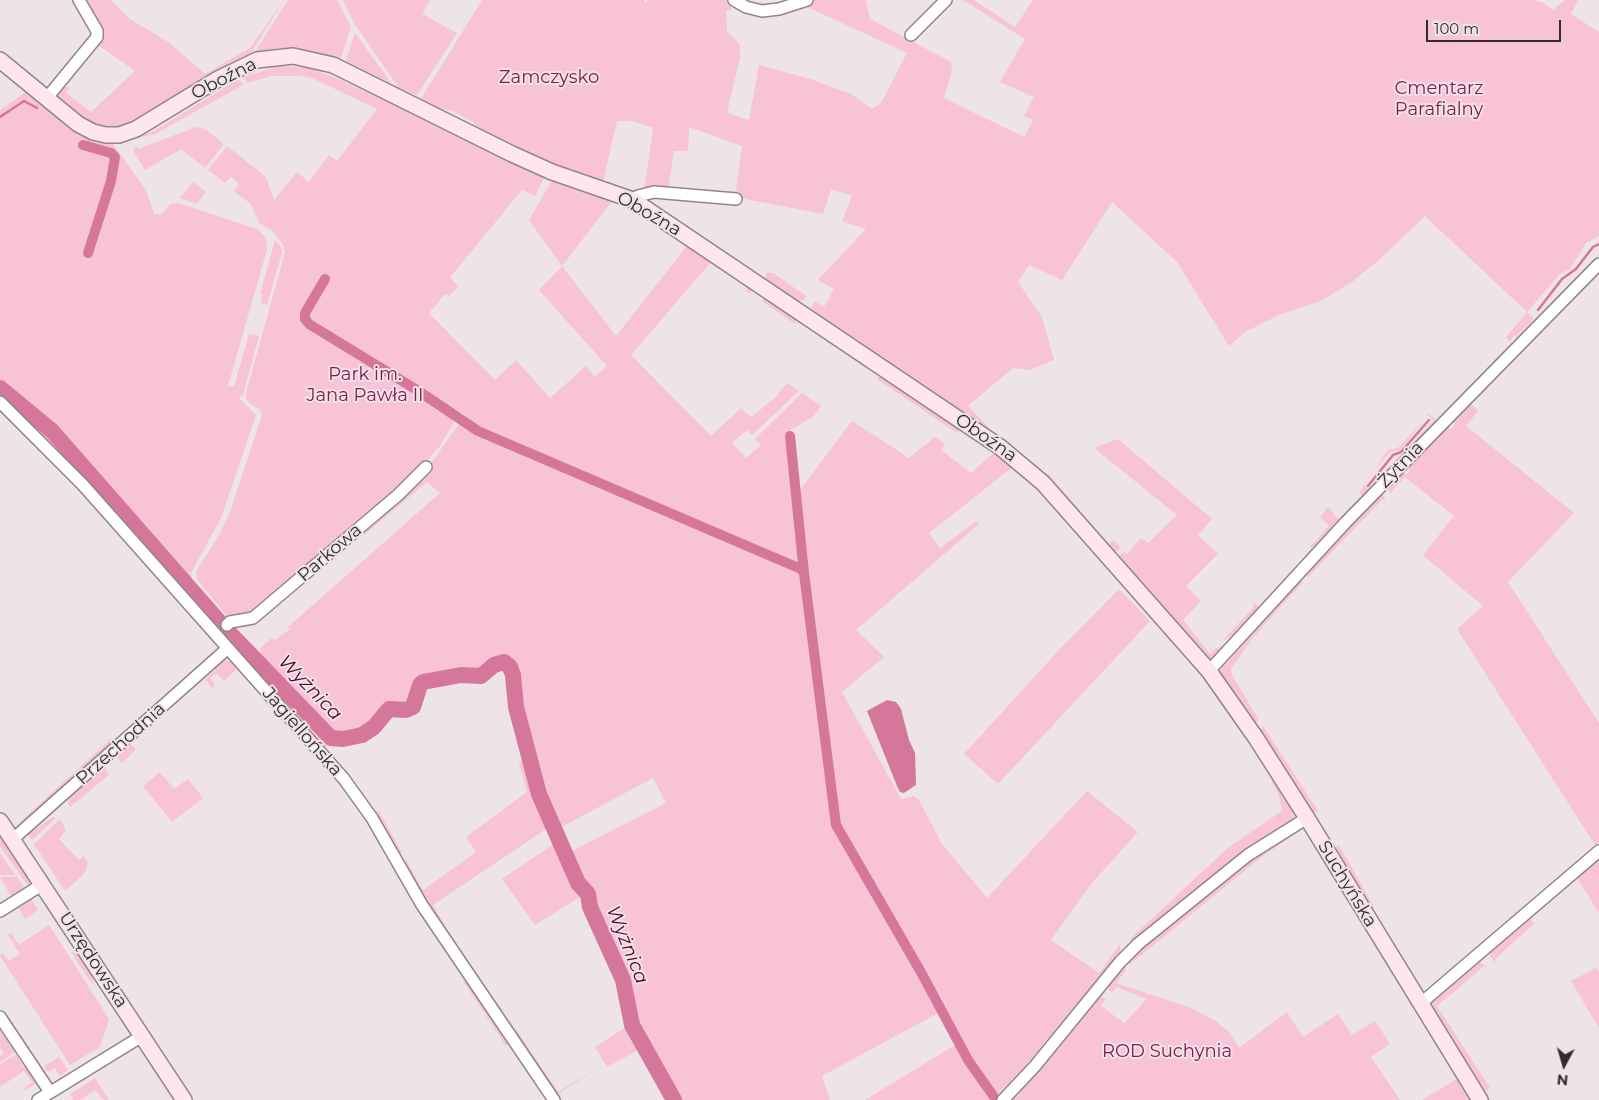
<!DOCTYPE html>
<html>
<head>
<meta charset="utf-8">
<style>
  body { margin:0 }
  #map { position:relative; width:1599px; height:1100px; overflow:hidden; background:#eee3e6; font-family:Montserrat,sans-serif }
  canvas { display:block }
  .north { position:absolute; left:1539px; top:1040px; width:50px; height:50px; -webkit-text-stroke:4px #eee3e6; paint-order:stroke; rotate:186deg; font-size:14px; font-weight:700; line-height:20px; text-align:center; color:#312d2e }
  .north::after { content:''; display:block; margin:auto; width:18px; height:22px; background:#312d2e; clip-path:polygon(50% 0,100% 100%,50% 72%,0 100%) }
  .scale { position:absolute; left:1426px; top:20px; width:135px; height:22px; box-sizing:border-box; border:2px solid #312d2e; border-top:0; padding-left:6px; font-size:15px; line-height:18px; white-space:nowrap; color:#312d2e; -webkit-text-stroke:4px #eee3e6; paint-order:stroke }
</style>
</head>
<body>
<div id="map">
<canvas width="1599" height="1100"></canvas>
<div class="north">N</div>
<div class="scale">100 m</div>
</div>
<script>
const context = document.querySelector('canvas').getContext('2d');
context.lineJoin = 'round';
function fillPath(path, color) { context.fillStyle = color; context.fill(path, 'evenodd'); }
const poly = rows => new Path2D(rows.map(r => 'M' + r).join(''));
function strokePath(path, color, width, dash) { context.strokeStyle = color; context.lineWidth = width; context.lineCap = dash ? 'butt' : 'round'; context.setLineDash(dash || []); context.stroke(path); }
function label(font, color, halo, rows, align = 'center') {
  context.font = font + ' Montserrat,sans-serif'; context.lineWidth = 4; context.setLineDash([]); context.textBaseline = 'middle'; context.strokeStyle = halo; context.fillStyle = color; for (const [text, x, y, turn = 0] of rows) {
    context.save(); context.translate(x, y); context.rotate((+turn || 0) * Math.PI / 180); context.textAlign = isNaN(turn) ? turn : align; if (halo) context.strokeText(text, 0, 0); context.fillText(text, 0, 0); context.restore();
  }
}
const green = poly([
  [85,0,110,0,130,19,168,42,205,74,250,48,284,0,251,53,229,63,230,67,140,121,114,130,89,125,55,97,62,87,68,87,70,88,66,93,91,112,135,71,98,45],
  [288,0,337,0,351,27,341,58,298,49,279,48,255,52],
  [343,0,430,0,422,14,457,33,417,95,399,88,354,23],
  [482,0,644,0,645,3,648,0,731,0,731,10,726,10,727,31,740,45,740,57,727,113,749,120,759,65,810,79,851,94,872,109,881,103,907,53,803,5,811,0,866,0,870,19,951,62,952,71,944,98,1024,137,1033,120,1024,116,1034,97,1000,82,1025,39,963,0,974,0,1015,27,1033,0,1533,0,1544,3,1553,10,1565,0,1578,0,1571,14,1599,32,1599,236,1586,243,1570,269,1560,274,1527,312,1534,319,1516,337,1514,335,1510,342,1506,337,1527,312,1425,216,1380,259,1352,282,1321,301,1281,314,1245,332,1229,346,1177,262,1112,202,1062,280,1029,265,1018,282,1042,317,1054,360,1030,370,1013,368,968,406,991,430,1011,445,1009,445,857,343,859,340,851,336,849,337,811,311,814,301,824,307,834,289,818,280,866,229,842,221,852,196,831,189,823,214,735,197,742,146,689,127,688,151,674,151,668,191,644,191,653,128,633,121,617,121,603,182,535,158,479,129,473,122,450,110,435,108,421,99],
  [355,33,392,84,346,61],
  [279,66,309,68,336,78,545,176,535,196,522,190,451,276,451,279,459,287,448,296,445,294,429,313,495,380,516,360,550,398,586,366,595,377,607,366,539,290,562,266,529,220,553,179,621,203,645,217,612,201,562,266,616,336,687,246,654,222,753,289,750,294,746,291,748,287,711,262,631,355,711,436,741,408,751,417,775,398,787,383,799,391,752,435,747,430,732,443,746,458,761,445,755,439,802,393,821,406,814,416,789,431,797,494,852,421,909,458,935,437,945,444,941,450,971,473,995,452,961,429,957,433,877,379,879,377,886,378,962,428,995,451,1014,466,929,533,940,548,976,521,979,524,856,630,884,657,842,692,901,799,914,796,919,800,942,844,987,898,1087,791,1138,832,1091,884,1051,940,1099,973,1120,944,1121,956,1108,972,1105,970,1021,1071,992,1100,865,1100,960,1042,920,962,849,849,940,1012,822,1076,830,1100,667,1100,640,1049,607,1067,595,1047,629,1025,621,977,591,914,580,897,535,925,502,879,554,844,549,827,433,905,444,924,442,925,403,864,406,860,423,890,476,852,466,837,527,792,519,762,527,756,510,667,504,662,494,665,481,676,461,675,423,682,420,685,413,707,405,710,389,709,368,732,352,738,334,739,324,748,222,634,229,626,232,626,254,657,262,651,260,648,272,638,275,640,290,629,288,627,440,493,427,482,365,534,361,531,397,499,401,501,404,498,402,494,421,475,429,475,432,472,432,462,465,415,460,412,440,446,398,493,250,617,230,620,197,579,196,571,218,537,230,512,262,415,259,409,249,403,245,397,285,252,283,245,273,231,259,223,251,204,234,191,239,184,231,177,225,183,208,170,227,146,266,177,274,200,297,172,309,182,329,155,337,161,377,109,312,78,302,76,271,76,247,83,244,77],
  [653,778,666,803,568,853,558,829],
  [239,79,243,85,155,134,136,138,152,132],
  [26,92,74,132,90,139,113,144,146,190,154,214,161,215,171,204,178,203,257,229,266,238,267,249,228,386,234,387,249,334,259,336,243,395,239,398,256,415,221,518,191,573,192,579,227,620,219,629,105,501,104,498,108,494,52,432,0,388,0,110],
  [196,127,205,129,224,144,205,168,181,149,145,170,133,150,136,146,138,149,146,146],
  [193,182,206,192,197,204,180,198],
  [275,240,281,246,282,253,267,305,261,303,263,295,260,294],
  [766,273,773,273,806,296,805,299,798,302,795,301,769,285,765,279],
  [765,298,796,319,795,324,762,301],
  [0,389,52,432,105,494,100,495,48,441,0,395],
  [1470,403,1478,411,1466,426,1574,513,1508,582,1599,723,1599,846,1595,845,1457,629,1483,606,1423,555,1454,516,1405,477,1392,491,1392,494,1387,488,1401,472,1407,474,1410,471,1408,467,1447,426,1451,429,1455,425,1453,420],
  [1429,414,1436,420,1363,496,1359,493,1388,450,1398,448,1425,419,1400,450,1390,452,1369,477,1365,486,1368,489,1434,420,1427,415],
  [1118,439,1212,519,1198,535,1218,554,1186,586,1201,601,1183,620,1210,654,1215,649,1231,641,1212,660,1209,661,1118,557,1124,551,1127,554,1141,538,1148,543,1177,515,1094,448],
  [1048,474,1109,544,1113,540,1121,548,1114,553,1045,476],
  [1382,493,1386,500,1382,500,1308,577,1306,573],
  [1328,507,1339,520,1312,548,1310,547,1329,526,1320,517],
  [1300,580,1307,586,1303,583,1279,608,1252,639,1231,669,1232,675,1259,720,1254,724,1223,682,1225,680,1220,671],
  [1119,589,1150,621,998,784,964,754,1057,652],
  [1254,602,1260,608,1238,632,1222,641,1253,608],
  [227,660,235,663,250,680,248,681,237,669,224,681,216,673,210,678,215,684,212,688,205,679,216,670,214,667,219,662],
  [1263,726,1318,811,1312,815,1259,731],
  [112,738,112,744,21,823,21,821],
  [127,745,132,745,136,749,122,763,116,756],
  [104,766,109,775,70,807,68,803,69,798],
  [160,772,174,789,188,779,203,798,172,822,143,786],
  [1274,779,1294,811,1293,821,1244,851,1204,887,1148,928,1127,949,1132,937,1229,847,1282,811,1279,795,1271,781],
  [378,810,390,831,402,853,400,854,375,813],
  [53,817,56,818,32,840,28,834],
  [60,819,66,830,59,839,79,860,84,856,88,864,84,874,65,891,34,844],
  [1302,830,1264,855,1129,965,1128,964,1143,947,1248,863],
  [0,832,32,879,28,886,0,846],
  [1339,845,1374,907,1371,909,1333,850],
  [0,853,2,856,15,875,0,875],
  [1599,855,1599,913,1575,875],
  [0,877,17,877,24,887,11,896],
  [31,899,38,910,25,919,18,907],
  [1529,916,1534,924,1496,958,1495,964,1490,956,1491,947],
  [49,925,109,1019,100,1047,70,1065,0,956,2,952,9,961,20,954,8,935,11,933,19,945],
  [71,952,81,954,94,975,92,984],
  [1480,962,1488,968,1484,966,1437,1006,1490,1088,1484,1092,1429,1004,1475,963],
  [1124,968,1126,970,1116,983,1191,1008,1217,1022,1230,1033,1239,1048,1287,1012,1303,1037,1338,1014,1352,1035,1375,1021,1390,1044,1371,1057,1400,1100,1008,1100,1014,1094,1020,1098,1017,1091,1099,996,1106,999,1101,1006,1124,1023,1145,1001,1146,999,1117,987,1112,992,1109,990,1109,983,1111,983],
  [1596,968,1599,972,1599,1028,1571,981],
  [463,981,466,981,508,1041,506,1046],
  [0,1022,12,1041,8,1042,15,1052,0,1062,0,1056,4,1054,0,1047],
  [516,1029,558,1092,602,1066,556,1095,514,1033],
  [16,1055,24,1068,27,1066,38,1082,25,1090,24,1088,32,1082,24,1071,0,1087,0,1064],
  [59,1057,68,1070,60,1076,55,1068,48,1072,44,1066],
  [1460,1077,1473,1100,1422,1100],
  [95,1078,109,1100,104,1100,95,1090,80,1100,73,1100,70,1094]
]);
const water = poly([
  [887,700,896,702,901,709,909,740,915,753,916,785,904,793,900,792,897,786,867,711]
]);
const stream = poly([
  [0,117,24,101,37,108],
  [1538,310,1562,279,1576,269,1593,247,1599,244],
  [1368,486,1393,455,1401,452,1429,420]
]);
const canal = poly([
  [83,145,111,153,115,157,111,181,88,253],
  [325,279,305,313,305,319,309,324,417,390,478,431,801,569,804,573,836,825,922,974,968,1060,994,1097],
  [790,436,804,573]
]);
const river = poly([
  [0,388,52,431,223,626,331,738,343,739,362,735,374,727,389,709,406,710,413,707,420,685,423,682,461,675,481,676,494,665,504,662,510,667,513,675,516,707,539,794,578,883,588,894,590,907,623,980,632,1025,674,1100]
]);
const street = poly([
  [734,0,746,7,762,11,779,9,807,0],
  [911,35,946,0],
  [46,99,97,37,97,31,79,0],
  [633,200,638,196,654,192,736,199],
  [0,402,83,485,344,779,372,818,422,905,554,1100],
  [227,625,230,622,253,618,398,495,426,467],
  [1209,671,1346,522,1599,264],
  [13,839,228,648],
  [0,911,43,884],
  [1420,1004,1599,851],
  [0,1017,50,1092],
  [38,1100,142,1036],
  [1003,1100,1035,1066,1120,962,1138,944,1248,855,1307,818]
]);
const secondary = poly([
  [0,60,78,124,93,132,106,135,119,135,136,129,218,79,257,60,293,56,333,65,512,154,552,172,633,200,1000,447,1043,483,1209,671,1256,738,1307,818,1480,1100],
  [0,821,184,1100]
]);
const parkNames = [
  ["Zamczysko",549,78],
  ["Cmentarz",1439,89],
  ["Parafialny",1439,110],
  ["Park im.",365,375],
  ["Jana Pawła II",365,396],
  ["ROD Suchynia",1167,1052]
];
const streetNames = [
  ["Oboźna",224,79,-27],
  ["Oboźna",649,214,30],
  ["Oboźna",986,438,35],
  ["Żytnia",1401,465,-46],
  ["Parkowa",330,553,-41],
  ["Jagiellońska",302,732,49],
  ["Przechodnia",121,744,-42],
  ["Suchyńska",1347,884,59],
  ["Urzędowska",93,960,57]
];
const waterNames = [
  ["Wyżnica",310,688,46],
  ["Wyżnica",627,945,68]
];
fillPath(green, '#f8c3d4');
fillPath(water, '#d5779a');
strokePath(stream, '#d5779a', 2.5);
strokePath(canal, '#d5779a', 10);
strokePath(river, '#d5779a', 16);
strokePath(street, '#908689', 14);
strokePath(secondary, '#908689', 18);
strokePath(street, '#fff', 11);
strokePath(secondary, '#fee5ee', 15);
label('18px', '#88184e', '#eee3e6', parkNames);
label('18px', '#312d2e', '#eee3e6', streetNames);
label('italic 19px', '#58002e', '#eee3e6', waterNames);
</script>
</body>
</html>
